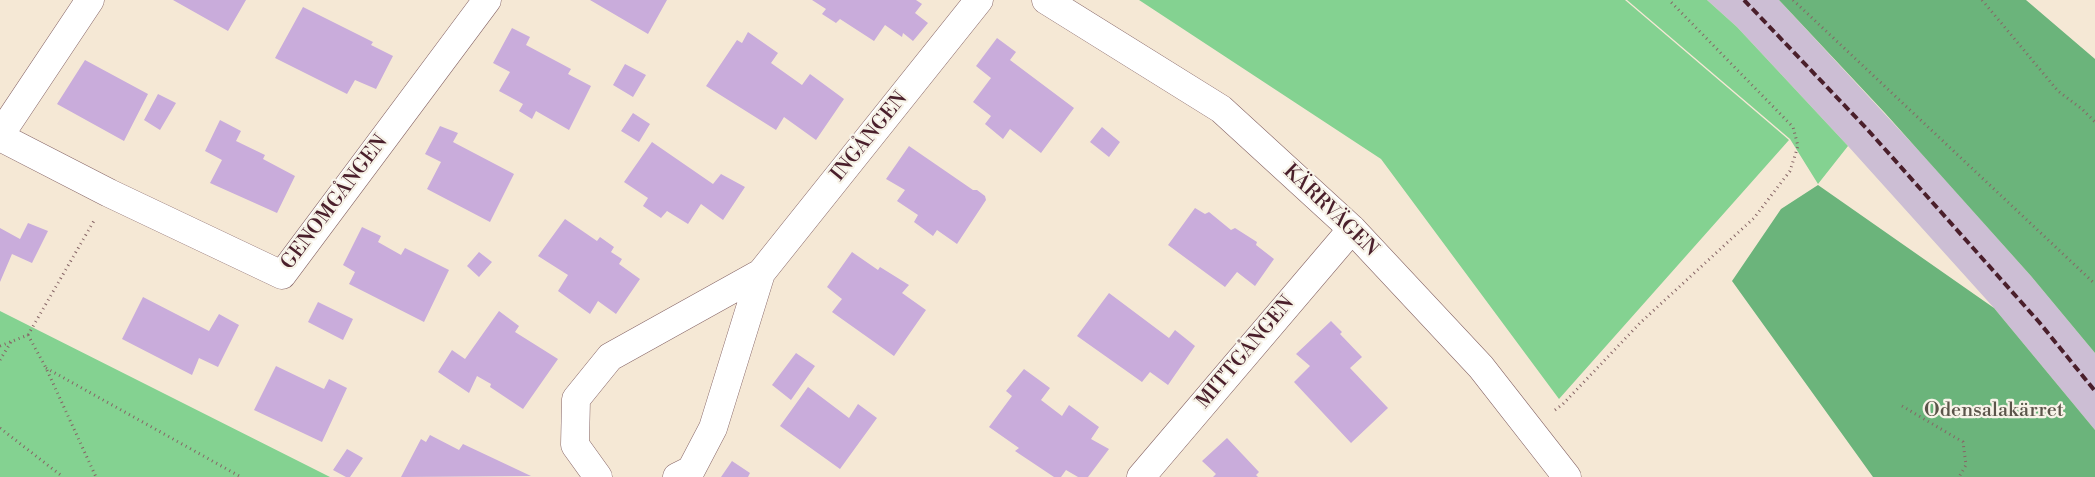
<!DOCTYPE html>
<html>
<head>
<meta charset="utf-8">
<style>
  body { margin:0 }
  canvas { display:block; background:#f5e8d5 }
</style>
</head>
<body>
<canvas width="2095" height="477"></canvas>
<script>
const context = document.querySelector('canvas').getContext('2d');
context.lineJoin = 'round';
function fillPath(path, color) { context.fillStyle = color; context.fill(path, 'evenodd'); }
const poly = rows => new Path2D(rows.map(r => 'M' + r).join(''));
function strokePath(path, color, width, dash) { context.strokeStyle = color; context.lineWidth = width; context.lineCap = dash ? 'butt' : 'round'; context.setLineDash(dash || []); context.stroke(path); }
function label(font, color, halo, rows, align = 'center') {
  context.font = font + ' "Libre Bodoni",serif'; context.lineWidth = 4.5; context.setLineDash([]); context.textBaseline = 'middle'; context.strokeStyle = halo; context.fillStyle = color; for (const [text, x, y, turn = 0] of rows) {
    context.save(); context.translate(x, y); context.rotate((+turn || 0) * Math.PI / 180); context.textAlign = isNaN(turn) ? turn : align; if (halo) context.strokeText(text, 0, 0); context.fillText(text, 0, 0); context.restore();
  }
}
const industrial = poly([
  [1707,0,1779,0,1921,153,2031,276,2095,353,2095,430,1994,308,1848,146,1737,27]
]);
const green = poly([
  [1139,0,1625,0,1789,140,1559,399,1381,159],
  [1627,0,1707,0,1737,27,1848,146,1818,184,1790,139],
  [0,311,330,477,0,477]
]);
const forest = poly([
  [1779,0,2026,0,2095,59,2095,353,2031,276,1885,113],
  [1818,185,1994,308,2095,430,2095,477,1873,477,1732,281,1781,209]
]);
const building = poly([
  [173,0,246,0,228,31],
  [590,0,667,0,648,34],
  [812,0,916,0,922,4,915,13,928,23,913,41,903,33,902,37,885,25,874,41,840,19,836,23,822,14,826,9],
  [303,7,373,42,371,45,393,56,376,89,355,80,347,94,275,58],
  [512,28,530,37,526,45,571,69,568,74,591,86,569,130,536,111,532,119,519,111,523,104,499,91,510,72,493,63],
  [748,32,778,53,771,63,802,85,810,74,844,99,816,140,784,117,776,130,706,86,737,40,742,43],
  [997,38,1016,52,1010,60,1074,108,1041,153,1010,129,1003,139,985,124,991,116,973,102,991,78,976,66],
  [85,60,148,94,124,141,57,104],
  [625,64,646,75,633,97,613,85],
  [158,94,176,103,160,130,144,120],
  [633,113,650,124,639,142,621,131],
  [220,120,241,131,236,141,265,155,263,159,295,176,277,213,210,183,222,160,205,151],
  [440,126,458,133,453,142,514,174,490,222,427,189,441,162,425,154],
  [1102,127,1120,142,1109,157,1090,142],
  [652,142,713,184,721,174,745,187,723,220,701,204,688,224,667,211,661,218,643,206,648,198,624,182],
  [909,146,973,190,977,190,985,196,986,200,957,244,937,230,933,236,914,222,918,215,897,201,905,190,886,179],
  [1195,208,1205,214,1209,212,1231,230,1235,228,1257,242,1256,245,1274,259,1255,286,1237,272,1225,287,1168,245],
  [565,219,597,241,600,237,614,247,611,252,622,259,619,264,640,279,616,314,598,301,590,314,558,291,568,275,538,256],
  [28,223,48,231,32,263,12,254,0,282,0,228,20,239],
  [362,227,381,236,378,242,401,255,405,248,449,270,424,322,349,284,355,272,343,265],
  [479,252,492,262,479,277,467,266],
  [852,252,878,270,880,267,909,285,902,293,926,310,894,356,832,312,842,299,827,287],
  [1109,293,1169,338,1175,330,1195,346,1168,385,1150,372,1142,382,1077,336],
  [143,297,209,331,219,314,239,325,218,367,199,358,192,375,122,339],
  [318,302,353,319,343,340,308,322],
  [499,311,519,326,515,332,558,359,523,409,490,387,491,384,477,376,469,393,438,372,452,350,465,359],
  [1331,321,1342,332,1340,334,1362,357,1350,368,1388,408,1351,443,1294,382,1310,366,1296,354],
  [796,353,815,366,791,400,772,385],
  [276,366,324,389,329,379,347,388,322,442,254,410],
  [1024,369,1050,388,1041,400,1062,416,1069,405,1099,427,1091,439,1109,449,1088,477,1078,477,1066,470,1061,477,1054,477,1015,451,1019,448,989,427,1012,396,1006,391],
  [808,387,849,418,858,404,877,418,840,469,780,426],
  [430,435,459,450,463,444,531,476,401,477,421,439,426,442],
  [1227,438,1259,472,1256,475,1258,477,1213,477,1216,474,1202,461],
  [347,449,363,458,350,477,346,477,333,470],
  [732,461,750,473,748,477,721,477]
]);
const path = poly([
  [1793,0,2095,284],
  [1982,0,2058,91,2082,109,2095,122],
  [28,335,95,219],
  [0,346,28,335,46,368,96,477],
  [0,360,11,342],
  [46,368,241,477],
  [1902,406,1963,442,1966,465,1959,477],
  [1555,410,1563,404,1640,323,1754,218,1790,171,1798,146,1793,127,1669,0],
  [0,428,63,477]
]);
const street = poly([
  [1046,0,1221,109,1352,229,1481,367,1567,477],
  [0,135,90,0],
  [0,137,109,193,282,275,487,0],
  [598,477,575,445,576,399,610,357,761,273],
  [677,477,691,470,713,428,761,273,979,0],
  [1141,477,1352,229]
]);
const rail = poly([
  [1744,0,1867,129,2039,322,2095,391]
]);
const streetNames = [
  ["INGÅNGEN",870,137,-51],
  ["GENOMGÅNGEN",335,203,-53],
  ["KÄRRVÄGEN",1330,211,44],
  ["MITTGÅNGEN",1246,353,-50]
];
const parkNames = [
  ["Odensalakärret",1994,411]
];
fillPath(industrial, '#ccbed4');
fillPath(green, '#84d291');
fillPath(forest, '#6bb47b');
fillPath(building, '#c9acdb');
strokePath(street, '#866566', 29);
strokePath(path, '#866566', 3, [1, 4]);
strokePath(street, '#fff', 28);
strokePath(rail, '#4a1f2b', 4, [8, 4]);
label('20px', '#4a1f2b', '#f7f3e8', streetNames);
label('20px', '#5b554a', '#f7f3e8', parkNames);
</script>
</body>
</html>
